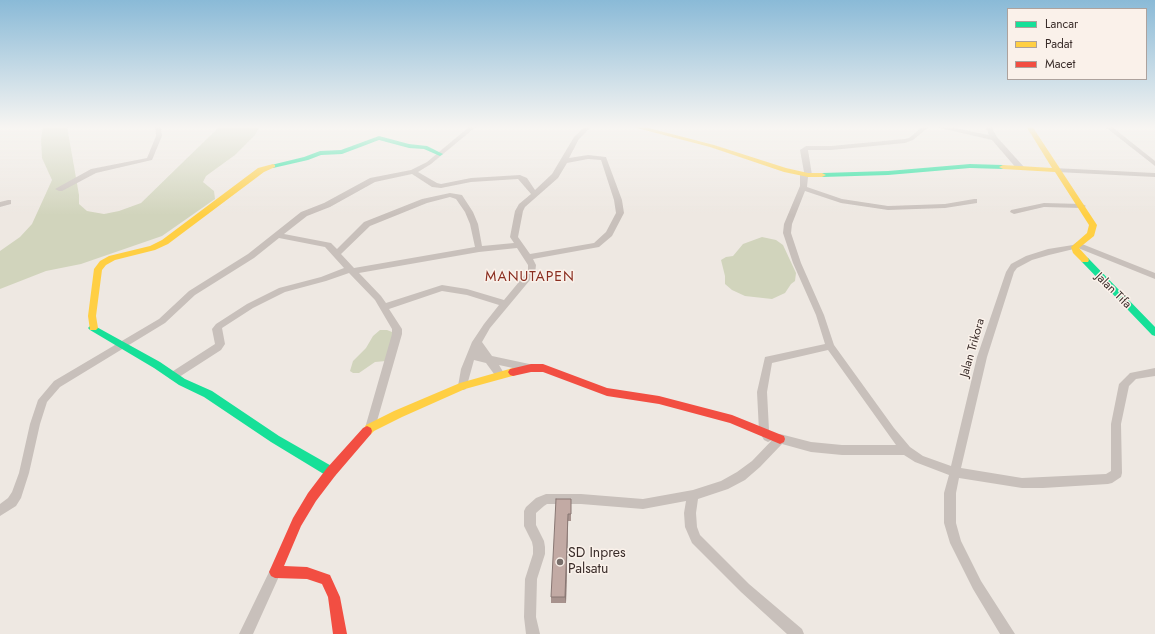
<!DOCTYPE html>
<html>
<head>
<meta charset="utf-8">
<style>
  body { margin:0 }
  #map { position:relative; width:1155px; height:634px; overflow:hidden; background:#eee8e2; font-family:Jost,sans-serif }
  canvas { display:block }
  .legend { position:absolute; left:1007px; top:8px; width:140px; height:72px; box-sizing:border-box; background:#faf1ea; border:1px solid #ada29d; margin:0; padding:5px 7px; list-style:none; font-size:12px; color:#392c29 }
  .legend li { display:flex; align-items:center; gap:8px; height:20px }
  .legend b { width:20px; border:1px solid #ada29d }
</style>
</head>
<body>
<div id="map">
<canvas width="1155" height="634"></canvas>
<ul class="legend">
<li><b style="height:5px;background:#16e098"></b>Lancar</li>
<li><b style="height:5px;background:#ffcf43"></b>Padat</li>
<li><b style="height:5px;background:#f24e42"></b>Macet</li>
</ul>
</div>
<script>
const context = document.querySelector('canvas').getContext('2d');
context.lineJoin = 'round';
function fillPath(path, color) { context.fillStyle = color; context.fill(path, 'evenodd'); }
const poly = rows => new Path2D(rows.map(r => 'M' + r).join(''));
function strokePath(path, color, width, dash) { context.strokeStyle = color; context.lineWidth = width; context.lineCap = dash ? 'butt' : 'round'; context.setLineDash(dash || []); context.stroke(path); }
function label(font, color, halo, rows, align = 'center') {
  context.font = font + ' Jost,sans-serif'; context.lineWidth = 3; context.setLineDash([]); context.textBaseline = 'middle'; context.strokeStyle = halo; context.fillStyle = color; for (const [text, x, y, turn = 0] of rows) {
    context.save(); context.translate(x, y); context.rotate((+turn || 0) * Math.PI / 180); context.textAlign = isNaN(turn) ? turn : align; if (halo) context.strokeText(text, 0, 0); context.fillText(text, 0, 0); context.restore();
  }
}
const green = poly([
  [43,126,67,126,79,195,79,204,87,211,104,214,119,211,141,203,220,126,260,126,255,135,235,155,206,176,203,182,214,191,215,199,162,236,81,264,46,271,0,289,0,251,20,237,32,224,52,180,42,158,41,139],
  [762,237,776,240,783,245,796,273,795,281,791,284,785,293,772,299,745,296,732,290,725,284,725,276,721,260,726,257,733,256,743,244],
  [380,330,387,330,392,332,393,336,386,361,375,362,359,373,353,373,350,371,353,361,366,348,373,336]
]);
const street = poly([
  [155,126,161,126,162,136,152,160,96,173,62,191,59,191,55,189,91,169,147,158,156,136,155,126],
  [470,126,477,126,431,164,418,172,437,183,441,184,471,178,520,175,527,178,535,190,552,174,574,137,585,126,592,126,579,139,569,158,588,155,606,157,622,200,624,213,612,236,599,247,533,259,536,265,535,274,490,328,482,342,492,356,534,365,536,368,534,371,531,372,499,365,505,375,503,378,500,379,497,378,486,363,474,360,466,389,463,390,460,389,458,386,461,369,472,342,484,324,499,305,467,295,442,291,389,309,402,329,402,334,375,428,374,431,370,432,366,431,365,428,392,334,392,329,375,300,349,273,326,281,285,292,253,308,222,328,225,344,221,350,176,379,173,380,170,379,168,376,170,373,215,344,212,329,216,324,247,304,279,288,321,277,344,268,325,247,279,238,254,258,195,295,165,323,60,387,47,402,40,424,29,473,21,498,16,506,0,516,0,504,8,498,12,492,19,473,30,424,38,400,54,381,159,319,189,291,248,254,301,212,324,203,370,178,411,170,427,162,470,126],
  [588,159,601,160,614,200,616,213,606,232,594,243,530,254,518,237,523,211,525,207,558,178,567,163,588,159],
  [412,174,432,187,441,188,471,182,518,179,531,194,519,204,515,211,510,237,514,243,482,246,478,224,473,212,462,195,450,193,422,199,364,222,337,249,331,243,284,234,307,216,330,207,375,182,412,174],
  [450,197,456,199,465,212,470,224,475,247,354,268,341,254,370,226,427,203,450,197],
  [517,248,528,265,528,271,504,300,467,289,442,285,386,303,381,296,359,273,479,252,517,248],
  [923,126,930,126,913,140,905,143,831,150,808,150,812,175,808,177,807,187,842,199,888,206,945,204,974,199,977,199,977,203,945,208,888,210,841,203,805,191,792,224,791,233,801,263,824,315,834,345,894,428,910,447,923,456,951,466,977,357,1006,272,1011,264,1026,256,1048,249,1073,245,1077,242,1155,273,1155,279,1078,248,1049,255,1032,260,1017,268,1014,272,987,357,961,468,1022,478,1106,474,1111,471,1111,424,1119,384,1130,373,1155,368,1155,376,1136,379,1129,386,1121,424,1122,473,1121,477,1112,483,1108,484,1043,488,1022,488,959,478,956,493,956,523,961,541,981,581,1015,634,1000,634,973,589,950,543,944,523,944,493,949,475,915,462,904,455,842,455,811,452,782,444,760,467,745,480,728,489,698,499,696,513,697,527,700,535,749,584,802,629,804,634,787,634,741,592,692,543,685,527,684,513,686,501,643,509,581,504,547,504,544,506,536,513,536,525,544,541,545,547,545,554,537,579,536,617,540,634,526,634,524,617,525,579,533,554,533,547,532,542,524,526,524,511,526,507,536,498,546,494,581,494,643,499,693,490,721,481,737,472,752,461,776,436,780,434,811,442,842,445,896,445,828,350,772,363,767,392,769,430,773,437,772,440,768,442,764,440,759,431,757,392,765,357,825,344,816,315,793,263,783,233,784,224,800,186,800,174,804,172,800,150,806,146,831,146,904,139,909,138,923,126],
  [931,126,945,126,989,135,985,126,991,126,997,137,1024,167,1023,169,1017,169,992,140,931,126],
  [1104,126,1111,126,1155,161,1155,166,1104,126],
  [1054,168,1155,173,1155,177,1057,172,1054,172,1054,168],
  [8,200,11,200,11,204,0,207,0,202,8,200],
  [1044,203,1082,204,1086,206,1082,208,1044,207,1014,214,1010,212,1011,210,1044,203],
  [275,566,279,568,281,572,253,634,239,634,271,568,275,566]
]);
const fast = poly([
  [379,136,409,144,427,146,443,154,440,156,424,149,409,148,379,140,342,154,321,155,308,160,273,168,269,166,271,165,304,157,320,151,341,150,379,136],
  [970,164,1003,165,1007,167,1003,169,970,168,888,175,822,177,818,175,822,173,888,171,970,164],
  [1085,257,1088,258,1155,327,1155,336,1152,335,1082,262,1081,260,1085,257],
  [93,325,160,362,185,379,212,391,279,436,335,468,336,472,335,476,331,477,327,476,271,442,204,397,179,385,154,368,90,330,88,328,90,326,93,325]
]);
const slow = poly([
  [629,126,641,126,714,145,786,168,808,173,822,173,826,175,822,177,808,177,784,172,710,147,629,126],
  [1026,126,1032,126,1097,225,1094,236,1079,248,1088,258,1089,260,1088,262,1082,262,1073,253,1071,247,1087,233,1089,225,1055,172,1003,169,999,167,1003,165,1052,168,1026,126],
  [273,164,275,165,275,167,264,172,168,244,155,250,115,260,106,265,102,270,96,316,98,328,96,330,90,330,88,316,94,269,100,261,109,256,150,246,162,240,258,168,273,164],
  [513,368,516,369,518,372,516,375,465,389,402,417,374,431,371,434,367,436,363,434,362,431,366,425,394,411,460,383,513,368]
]);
const jam = poly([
  [531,364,543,364,607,388,659,396,732,415,784,436,785,439,784,442,780,444,730,423,659,404,607,396,543,372,531,372,513,376,510,375,508,372,510,369,531,364],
  [367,426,371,428,372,431,371,434,335,476,316,501,301,526,284,566,307,567,330,575,340,597,347,634,333,634,328,597,322,584,307,579,275,578,271,576,269,572,293,518,308,493,327,468,363,428,367,426]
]);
const wall = poly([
  [571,499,571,521,568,521,566,603,551,603,551,597]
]);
const shadedWall = poly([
  [568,514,568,521,566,603,565,597]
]);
const building = poly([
  [556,499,571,499,571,514,568,514,565,597,551,597,556,499]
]);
const markers = [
  [560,562,4,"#786e6a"]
];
const streetNames = [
  ["Jalan Tifa",1113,291,45],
  ["Jalan Trikora",973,348,-74]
];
const quarterNames = [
  ["MANUTAPEN",530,278]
];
const nearPoinames = [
  ["SD Inpres",568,554],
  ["Palsatu",568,570]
];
fillPath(green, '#d1d4bc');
fillPath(street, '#c8c0bb');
fillPath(fast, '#16e098');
fillPath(slow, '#ffcf43');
fillPath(jam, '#f24e42');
fillPath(wall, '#a7928d');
fillPath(shadedWall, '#887773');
fillPath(building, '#c2aaa4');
strokePath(building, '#887773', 1);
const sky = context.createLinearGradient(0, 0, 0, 215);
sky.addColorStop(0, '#8abad7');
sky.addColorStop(0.59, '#f7f5f2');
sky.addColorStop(1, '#f7f5f200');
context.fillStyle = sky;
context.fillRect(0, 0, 1155, 215);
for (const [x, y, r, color] of markers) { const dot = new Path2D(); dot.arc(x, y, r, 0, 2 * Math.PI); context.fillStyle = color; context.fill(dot); strokePath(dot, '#faf1ea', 1.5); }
label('12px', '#392c29', '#faf1ea', streetNames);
context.letterSpacing = '1px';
label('14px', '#8a2e20', '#faf1ea', quarterNames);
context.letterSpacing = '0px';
label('14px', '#392c29', '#faf1ea', nearPoinames, 'left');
</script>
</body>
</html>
